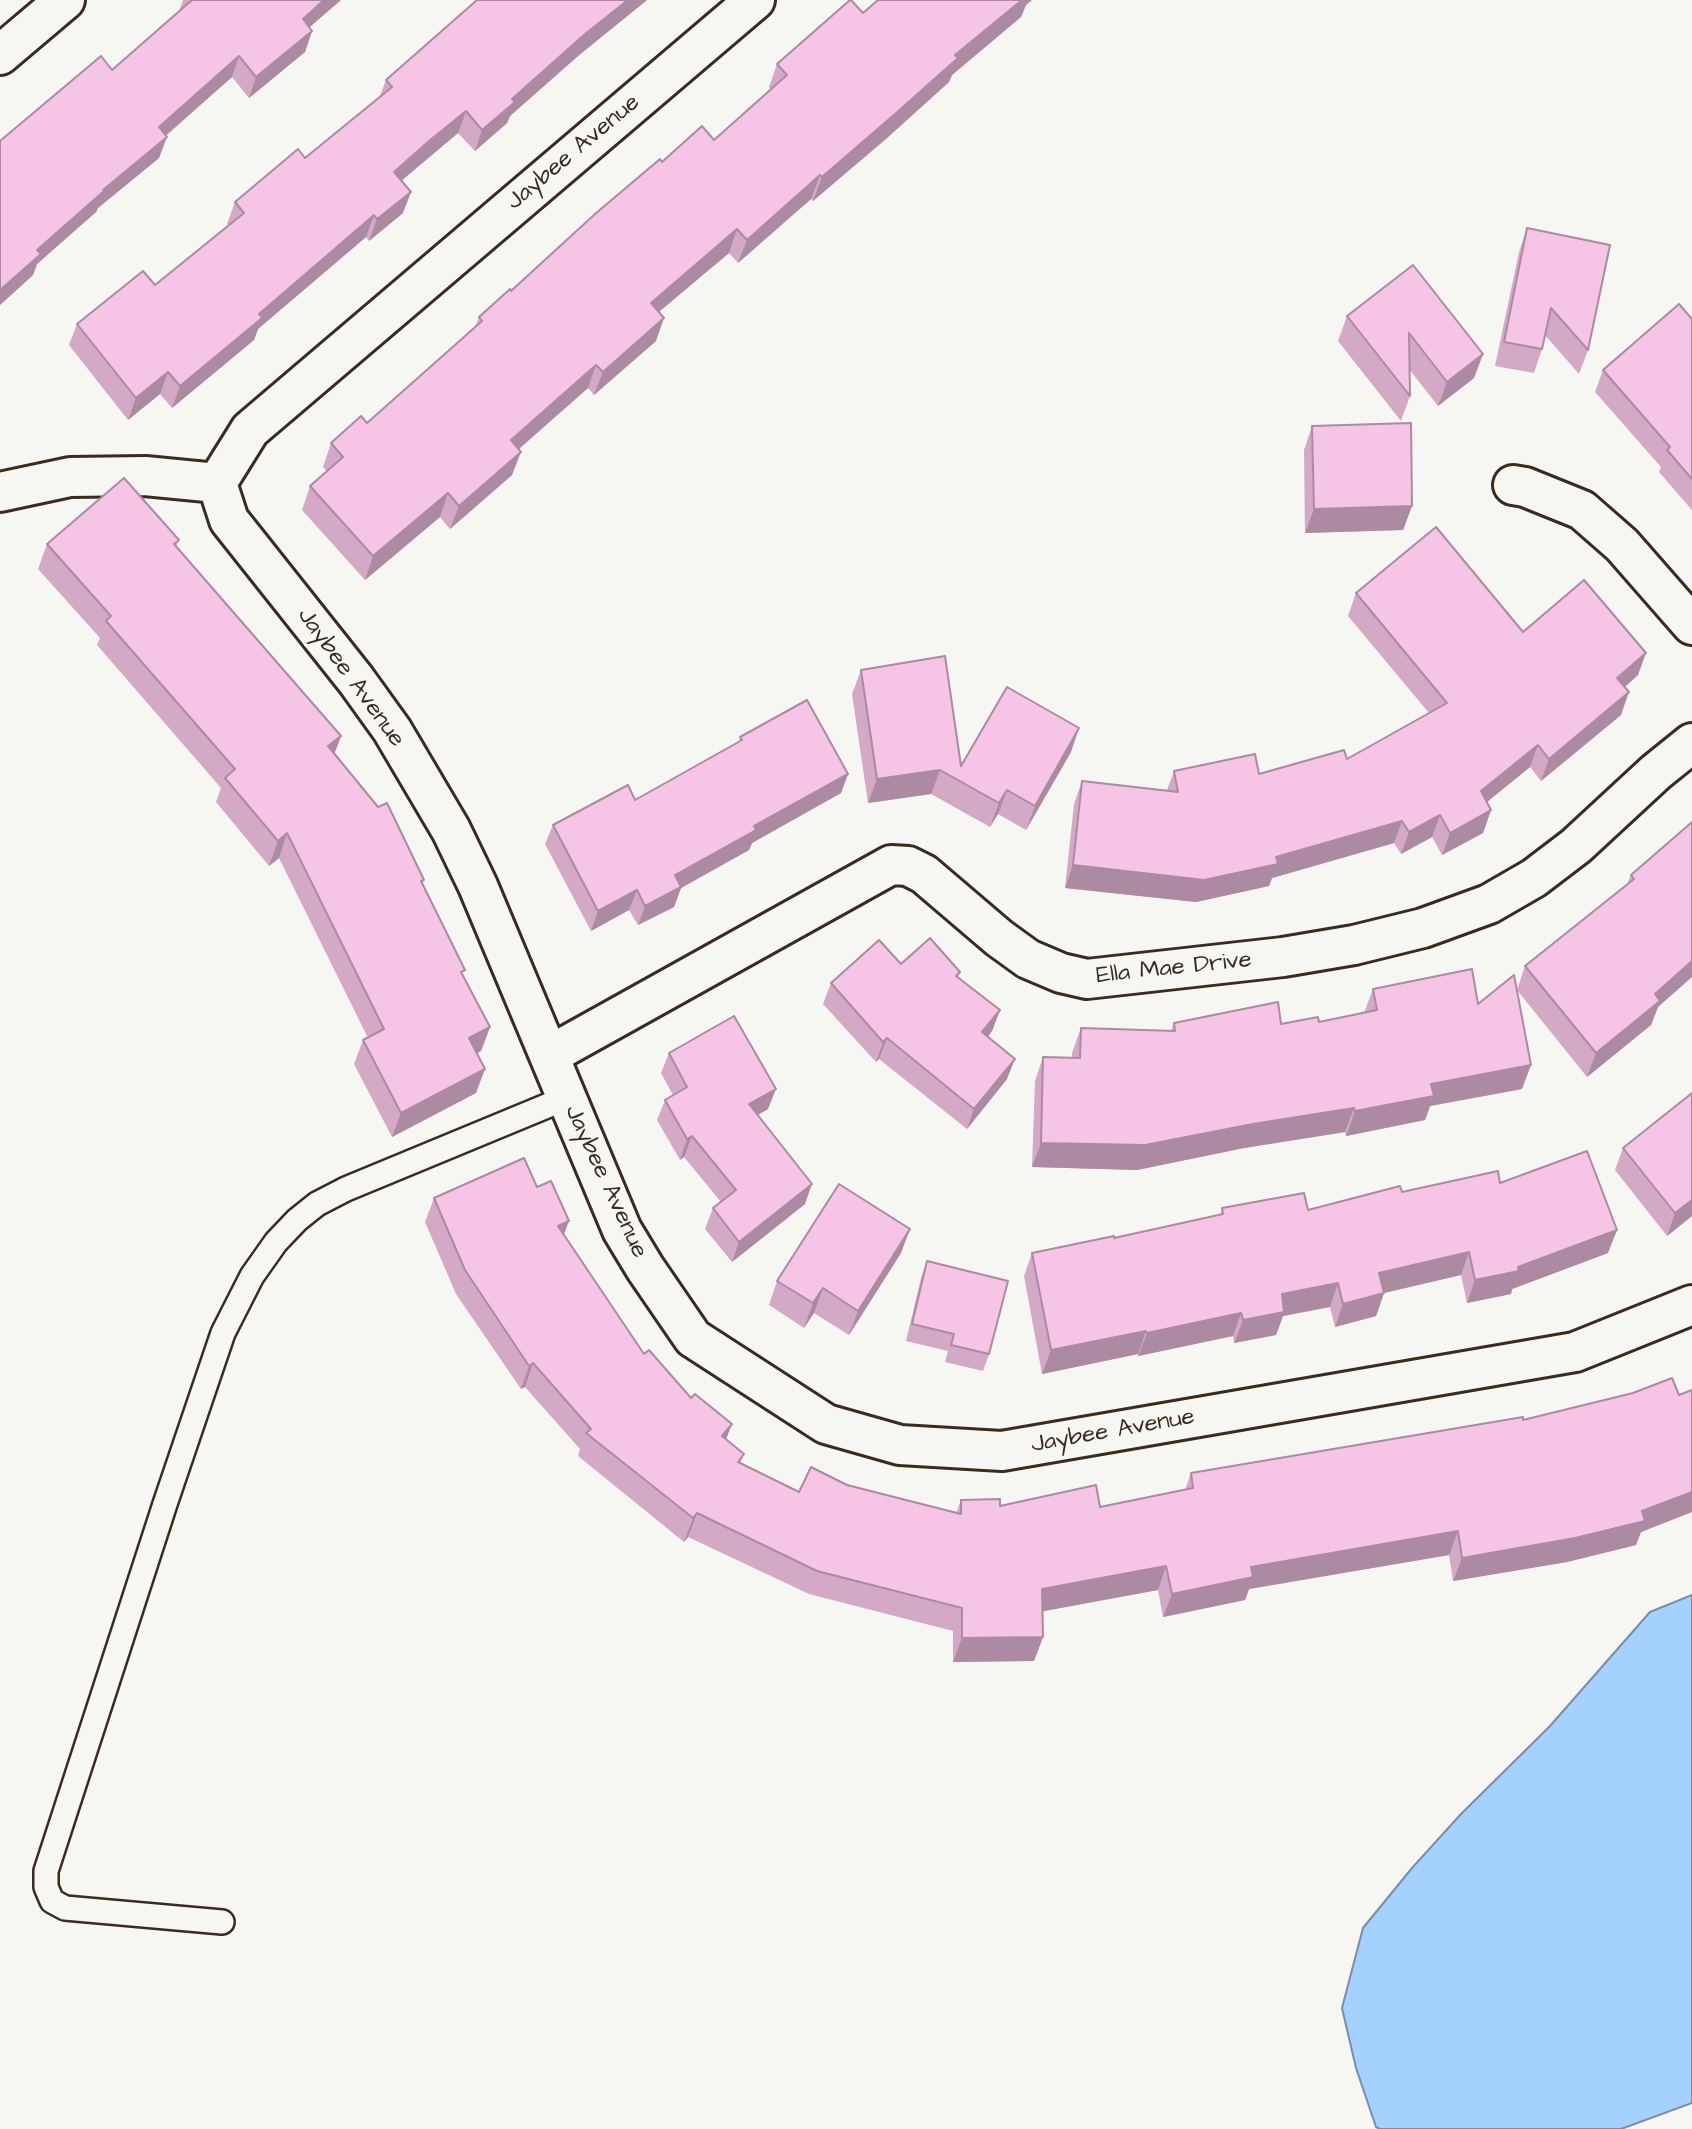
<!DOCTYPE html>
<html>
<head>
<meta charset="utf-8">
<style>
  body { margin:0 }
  canvas { display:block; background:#f6f6f2 }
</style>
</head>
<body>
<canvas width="1692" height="2129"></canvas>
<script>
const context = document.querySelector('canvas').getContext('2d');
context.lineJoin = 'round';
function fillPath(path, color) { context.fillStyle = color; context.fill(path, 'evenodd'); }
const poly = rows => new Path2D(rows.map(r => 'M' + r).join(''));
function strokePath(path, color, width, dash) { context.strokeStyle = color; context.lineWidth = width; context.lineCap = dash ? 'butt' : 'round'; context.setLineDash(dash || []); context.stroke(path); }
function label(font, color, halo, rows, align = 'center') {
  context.font = font + ' "Architects Daughter",sans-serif'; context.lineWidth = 6; context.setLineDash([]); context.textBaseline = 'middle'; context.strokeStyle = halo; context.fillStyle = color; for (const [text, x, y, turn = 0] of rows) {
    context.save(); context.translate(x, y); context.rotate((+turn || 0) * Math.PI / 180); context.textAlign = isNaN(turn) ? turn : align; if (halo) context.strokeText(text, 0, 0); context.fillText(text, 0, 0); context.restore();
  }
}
const water = poly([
  [1692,1595,1692,2103,1621,2129,1380,2129,1376,2127,1356,2068,1342,2008,1363,1928,1412,1868,1461,1814,1550,1726,1650,1612,1692,1595]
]);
const service = poly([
  [222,1922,65,1908,52,1901,46,1887,46,1871,165,1504,223,1333,252,1276,276,1242,297,1220,317,1204,346,1189,566,1098]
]);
const minor = poly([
  [0,55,65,0],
  [217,483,229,520,356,680,392,730,451,830,478,886,622,1230,645,1268,693,1338,826,1424,900,1445,1002,1451,1575,1352,1692,1305],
  [1513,485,1525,487,1582,510,1622,545,1692,625],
  [0,492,70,477,145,476,217,483,250,430,755,0],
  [548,1049,564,1047,891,865,908,866,924,874,999,938,1028,959,1061,973,1087,979,1283,957,1354,945,1423,928,1489,904,1534,878,1576,846,1656,772,1692,743]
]);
const wall = poly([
  [183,0,341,0,309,27,312,31,305,52,249,98,232,77,166,136,159,158,98,208,96,212,37,264,33,275,0,305,179,11],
  [477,0,647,0,578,56,510,116,507,123,475,151,458,133,422,163,401,180,403,213,369,241,366,237,258,329,254,340,172,408,160,394,128,420,69,345,77,324,155,285,228,225,227,224,235,202,305,158,379,98,386,80],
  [1026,5,1021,17,952,75,949,82,887,138,813,201,811,199,738,263,729,253,659,312,656,341,594,395,588,388,518,449,512,475,450,529,440,517,365,580,302,510,310,486,327,471,323,467,331,443,367,423,475,327,479,317,511,291,662,162,714,140,771,90,769,87,777,64,863,13],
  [1527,228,1588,350,1579,374,1545,335,1542,349,1534,373,1495,366,1519,252],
  [1347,316,1483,354,1474,378,1438,406,1409,369,1410,396,1401,421,1338,341],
  [1692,319,1692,510,1659,472,1661,467,1595,392,1603,370],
  [1312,426,1412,506,1403,530,1305,533,1304,450],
  [179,540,176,546,341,736,334,754,424,880,422,884,463,976,490,1027,481,1051,477,1053,476,1093,392,1137,354,1064,363,1040,368,1038,279,858,269,866,216,802,221,788,97,645,100,638,38,569,47,544],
  [1356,593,1523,632,1638,675,1625,687,1621,715,1541,781,1530,767,1487,802,1491,810,1483,833,1442,855,1432,837,1401,854,1394,843,1272,878,1269,886,1196,902,1065,888,1074,804,1082,781,1167,790,1174,771,1259,774,1347,759,1429,713,1348,616],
  [861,670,961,766,1071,752,1026,830,998,814,990,827,931,794,868,803,852,694],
  [740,737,848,774,841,793,752,843,749,850,681,888,674,907,638,925,629,910,591,931,545,844,553,825,635,800,739,742],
  [1692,822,1658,1007,1651,1025,1587,1077,1517,990,1522,1089,1430,1106,1425,1120,1346,1136,1345,1132,1244,1148,1137,1170,1032,1167,1035,1081,1043,1057,1072,1058,1072,1053,1081,1028,1171,1031,1174,1023,1281,1024,1319,1022,1364,1013,1373,989,1478,1004,1517,990,1525,966,1627,884,1631,875],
  [901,964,960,972,958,978,1000,1010,992,1031,988,1037,1007,1079,967,1129,879,1059,876,1062,823,1004,831,983],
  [669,1053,768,1109,758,1115,805,1204,732,1262,705,1229,713,1208,721,1202,684,1157,680,1160,657,1120,665,1100,673,1095,661,1073],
  [1692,1093,1692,1216,1667,1236,1615,1170,1623,1148],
  [1500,1183,1608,1253,1512,1289,1511,1294,1467,1303,1461,1275,1384,1293,1376,1316,1335,1327,1330,1307,1283,1316,1276,1335,1234,1343,1233,1336,1138,1356,1138,1354,1042,1374,1024,1276,1032,1253,1114,1238,1220,1215,1222,1208,1308,1210,1402,1192],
  [537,1187,564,1235,644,1354,726,1440,744,1454,740,1464,799,1492,847,1485,956,1513,961,1500,1000,1506,1100,1507,1185,1490,1191,1473,1679,1395,1692,1390,1692,1512,1641,1532,1636,1545,1567,1562,1453,1581,1449,1555,1249,1589,1245,1600,1163,1617,1158,1590,1042,1611,1043,1637,1034,1661,953,1662,953,1631,809,1594,688,1537,684,1542,578,1456,580,1449,525,1387,521,1389,456,1294,425,1222,434,1198],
  [901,1253,849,1335,814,1313,804,1328,769,1305,777,1281],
  [927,1261,989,1354,983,1371,945,1362,948,1351,906,1341,921,1278]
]);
const shadedWall = poly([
  [324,0,341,0,295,40,303,19],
  [628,0,647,0,578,56,510,116,507,123,475,151,482,130,512,99,585,34],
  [1022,0,1032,0,1026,5,1021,17,952,75,949,82,887,138,813,201,822,177,955,55],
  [312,31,305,52,249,98,256,77],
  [239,56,232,77,151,148,159,127],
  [466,111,458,133,387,193,394,172],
  [167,137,159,158,98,208,96,212,37,264,33,275,0,305,0,290,37,250,103,190],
  [820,175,811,199,738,263,747,240],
  [411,192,403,213,369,241,377,219],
  [374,215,366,237,258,329,254,340,172,408,180,386,259,314],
  [737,229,729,253,642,326,651,303],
  [664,318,656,341,594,395,603,372],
  [1483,354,1474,378,1438,406,1447,382],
  [596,365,588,388,502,464,511,440],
  [168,372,160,394,128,420,136,398],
  [521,452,512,475,450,529,459,506],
  [448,493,440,517,365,580,373,556],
  [1412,506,1403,530,1305,533,1314,509],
  [1646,653,1638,675,1609,701,1617,678],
  [1629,692,1621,715,1541,781,1549,759],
  [1079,728,1071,752,1026,830,1035,806],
  [341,736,332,760,328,746],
  [1538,745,1530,767,1472,814,1481,791],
  [940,770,931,794,868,803,877,779],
  [848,774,841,793,752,843,749,850,681,888,674,907,638,925,645,906,675,875,754,826],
  [1007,790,998,814,990,827,999,803],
  [1491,810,1483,833,1442,855,1450,833],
  [1440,815,1432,837,1401,854,1409,832],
  [1402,821,1394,843,1272,878,1269,886,1196,902,1065,888,1073,865,1276,857],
  [287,833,279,858,269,866,278,841],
  [637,890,629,910,591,931,598,911],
  [1692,961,1692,977,1658,1007,1651,1025,1587,1077,1596,1053,1655,994],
  [1000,1010,992,1031,975,1052,982,1032],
  [490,1027,481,1051,460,1062,469,1038],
  [887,1038,879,1059,876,1062,883,1042],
  [1015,1059,1007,1079,967,1129,974,1109],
  [1531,1065,1522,1089,1430,1106,1425,1120,1346,1136,1355,1111,1431,1084],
  [485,1069,476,1093,392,1137,401,1113],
  [776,1089,768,1109,741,1124,749,1104],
  [1354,1108,1345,1132,1244,1148,1137,1170,1032,1167,1041,1143,1253,1124],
  [692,1136,684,1157,680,1160,687,1139],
  [812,1184,805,1204,732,1262,739,1242],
  [1692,1200,1692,1216,1667,1236,1675,1213],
  [569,1221,560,1245,558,1226],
  [910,1229,901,1253,849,1335,858,1311],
  [1617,1230,1608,1253,1512,1289,1511,1294,1467,1303,1475,1280,1518,1267],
  [1469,1252,1461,1275,1371,1296,1379,1273],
  [1338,1283,1330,1307,1283,1316,1276,1335,1234,1343,1243,1320,1282,1294],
  [823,1288,814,1313,804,1328,813,1303],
  [1384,1293,1376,1316,1335,1327,1343,1304],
  [1241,1313,1233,1336,1138,1356,1147,1333],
  [1146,1331,1138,1354,1042,1374,1051,1350],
  [533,1363,525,1387,521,1389,529,1366],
  [732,1424,723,1447,722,1436],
  [1692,1492,1692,1512,1641,1532,1636,1545,1567,1562,1453,1581,1462,1558,1642,1511],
  [697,1513,688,1537,684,1542,693,1518],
  [1458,1531,1449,1555,1249,1589,1245,1600,1163,1617,1172,1594,1251,1567],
  [1166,1566,1158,1590,1034,1613,1042,1589],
  [1043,1637,1034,1661,953,1662,962,1638]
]);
const building = poly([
  [192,0,324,0,303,19,312,31,256,77,239,56,159,127,167,137,103,190,104,191,37,250,41,254,0,290,0,141,101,56,112,70,192,0],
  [477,0,628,0,585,34,512,99,515,102,482,130,466,111,429,141,394,172,411,192,377,219,374,215,259,314,262,318,180,386,168,372,136,398,77,324,143,271,155,285,244,213,235,202,298,149,305,158,392,87,386,80,477,0],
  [850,0,851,0,863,13,878,0,1022,0,955,55,958,58,895,114,822,177,820,175,747,240,737,229,651,303,664,318,603,372,596,365,511,440,521,452,459,506,448,493,373,556,310,486,343,457,331,443,361,416,367,423,482,321,479,317,510,289,511,291,595,214,660,159,662,162,702,126,714,140,787,75,777,64,850,0],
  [1527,228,1610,245,1588,350,1551,308,1542,349,1504,342,1527,228],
  [1413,265,1483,354,1447,382,1409,333,1410,396,1347,316,1413,265],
  [1679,304,1692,319,1692,479,1667,450,1670,447,1603,370,1679,304],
  [1411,423,1412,506,1314,509,1312,426,1411,423],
  [124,478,179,540,174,544,341,736,328,746,378,807,387,803,424,880,421,881,465,970,461,972,490,1027,469,1038,485,1069,401,1113,363,1040,384,1029,287,833,278,841,225,778,235,769,106,621,111,616,47,544,124,478],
  [1436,527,1523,632,1584,580,1646,653,1617,678,1629,692,1549,759,1538,745,1481,791,1491,810,1450,833,1440,815,1409,832,1402,821,1276,857,1278,864,1204,880,1073,865,1082,781,1178,792,1174,771,1255,754,1259,774,1344,750,1347,759,1447,703,1356,593,1436,527],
  [945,656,961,766,1007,687,1079,728,1035,806,1007,790,999,803,940,770,877,779,861,670,945,656],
  [807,700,848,774,754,826,756,830,675,875,681,887,645,906,637,890,598,911,553,825,628,785,635,800,742,740,740,737,807,700],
  [1692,822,1692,961,1655,994,1660,1001,1596,1053,1525,966,1634,879,1631,875,1692,822],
  [930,938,960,972,956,976,1000,1010,982,1032,1015,1059,974,1109,887,1038,883,1042,831,983,879,940,901,964,930,938],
  [1472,969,1478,1004,1514,975,1531,1065,1431,1084,1434,1096,1355,1111,1354,1108,1253,1124,1145,1145,1041,1143,1043,1057,1080,1058,1081,1028,1175,1031,1174,1023,1278,1002,1281,1024,1318,1017,1319,1022,1377,1010,1373,989,1472,969],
  [734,1016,776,1089,749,1104,812,1184,739,1242,713,1208,736,1190,692,1136,687,1139,665,1100,687,1087,669,1053,734,1016],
  [1692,1093,1692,1200,1675,1213,1623,1148,1692,1093],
  [1587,1151,1617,1230,1518,1267,1519,1271,1475,1280,1469,1252,1379,1273,1384,1293,1343,1304,1338,1283,1282,1294,1284,1312,1243,1320,1241,1313,1147,1333,1146,1331,1051,1350,1032,1253,1114,1236,1114,1238,1223,1214,1222,1208,1304,1193,1308,1210,1400,1186,1402,1192,1498,1171,1500,1183,1587,1151],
  [524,1158,537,1187,551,1181,569,1221,558,1226,644,1354,649,1350,691,1398,695,1394,732,1424,722,1436,744,1454,738,1462,799,1492,811,1467,847,1485,961,1514,961,1500,1000,1499,1000,1506,1096,1485,1100,1507,1193,1488,1191,1473,1523,1417,1523,1420,1633,1393,1672,1378,1679,1395,1692,1390,1692,1492,1642,1511,1645,1521,1575,1538,1462,1558,1458,1531,1251,1567,1253,1577,1172,1594,1166,1566,1042,1589,1043,1637,962,1638,962,1608,817,1571,697,1513,693,1518,586,1433,591,1429,533,1363,529,1366,465,1270,434,1198,524,1158],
  [839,1184,910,1229,858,1311,823,1288,813,1303,777,1281,839,1184],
  [927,1261,1008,1281,989,1354,951,1345,954,1334,912,1324,927,1261]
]);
const streetNames = [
  ["Jaybee Avenue",574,153,-40],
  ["Jaybee Avenue",350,678,54],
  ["Ella Mae Drive",1174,969,-6],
  ["Jaybee Avenue",605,1182,65],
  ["Jaybee Avenue",1113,1432,-10]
];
fillPath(water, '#a4d1ff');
strokePath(water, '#7a8ea5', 2);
strokePath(service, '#3b2a1e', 28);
strokePath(minor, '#3b2a1e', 44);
strokePath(service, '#f6f6f2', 23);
strokePath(minor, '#f6f6f2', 38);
fillPath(wall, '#d4a9c6');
fillPath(shadedWall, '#ac8aa1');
fillPath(building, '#f6c5e6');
strokePath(building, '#ac8aa1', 2);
label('24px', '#3b2a1e', '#f6f6f2', streetNames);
</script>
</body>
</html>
